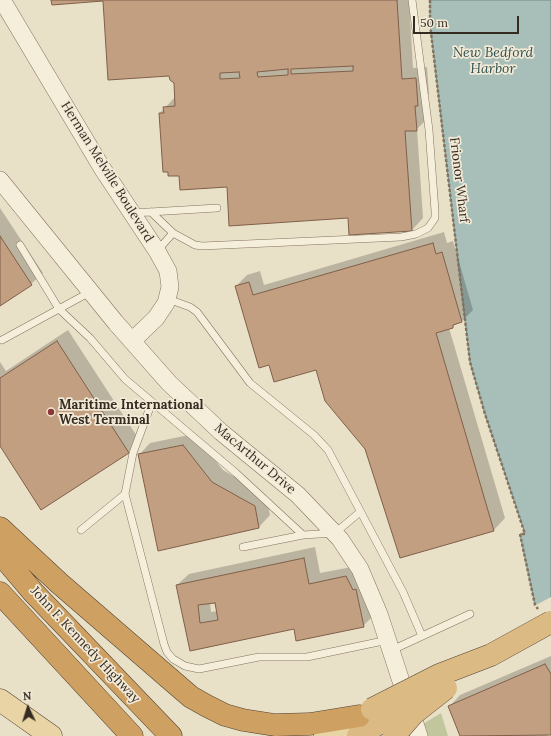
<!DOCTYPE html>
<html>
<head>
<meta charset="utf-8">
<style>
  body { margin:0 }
  #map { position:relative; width:551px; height:736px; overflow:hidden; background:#e9e0c8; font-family:Lora,serif }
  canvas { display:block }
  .north { position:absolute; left:8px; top:688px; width:40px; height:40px; -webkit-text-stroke:3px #f2ead7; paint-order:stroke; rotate:356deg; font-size:11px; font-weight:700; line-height:16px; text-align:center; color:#352b21 }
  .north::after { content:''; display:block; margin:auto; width:14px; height:18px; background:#352b21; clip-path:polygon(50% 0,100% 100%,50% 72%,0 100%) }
  .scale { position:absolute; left:413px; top:16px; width:106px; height:18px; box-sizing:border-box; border:2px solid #352b21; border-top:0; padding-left:5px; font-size:12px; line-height:14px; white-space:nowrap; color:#352b21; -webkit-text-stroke:3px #f2ead7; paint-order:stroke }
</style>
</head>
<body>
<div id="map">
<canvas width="551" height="736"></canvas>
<div class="north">N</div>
<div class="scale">50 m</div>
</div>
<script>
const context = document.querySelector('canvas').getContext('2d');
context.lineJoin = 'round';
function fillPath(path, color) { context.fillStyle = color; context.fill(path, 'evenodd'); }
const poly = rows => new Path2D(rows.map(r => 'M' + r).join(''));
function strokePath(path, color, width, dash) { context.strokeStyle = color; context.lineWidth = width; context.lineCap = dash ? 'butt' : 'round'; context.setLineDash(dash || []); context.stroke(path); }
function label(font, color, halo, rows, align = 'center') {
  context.font = font + ' Lora,serif'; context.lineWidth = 3.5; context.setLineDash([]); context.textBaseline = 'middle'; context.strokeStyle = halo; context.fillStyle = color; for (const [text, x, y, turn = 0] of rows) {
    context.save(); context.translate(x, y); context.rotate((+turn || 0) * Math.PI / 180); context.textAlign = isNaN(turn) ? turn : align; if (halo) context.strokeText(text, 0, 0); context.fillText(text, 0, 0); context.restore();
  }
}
const green = poly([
  [441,713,448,736,403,736]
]);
const water = poly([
  [430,0,551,0,551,623,535,605,520,534,525,533,485,414,470,362,430,24,430,0]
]);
const pier = poly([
  [551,597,551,625,534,606]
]);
const shadow = poly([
  [52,0,409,0,413,68,427,67,429,94,426,96,428,118,417,129,423,218,412,230,349,217,180,175,160,113,176,96,175,82,170,75,104,0],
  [0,208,43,273,31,284,0,305],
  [444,232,447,243,453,241,473,310,462,321,449,328,505,518,494,530,366,448,317,369,270,364,236,286,247,275,260,271,264,285],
  [68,330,140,441,129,452,42,508,0,444,0,362,6,371],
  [194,434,223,470,266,495,270,515,259,527,158,549,139,455,150,443],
  [315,547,320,573,357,566,374,615,363,626,295,627,191,649,177,585,189,574],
  [216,602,218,611,211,612,210,603],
  [551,656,551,734,546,736,462,736,449,707,460,695]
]);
const building = poly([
  [51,0,397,0,402,79,416,78,418,106,415,106,417,131,405,131,412,231,349,235,348,218,229,226,227,187,180,190,179,176,168,176,168,172,163,172,159,113,164,113,163,107,175,106,174,83,170,80,169,76,108,80,103,1,52,5,51,0],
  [353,66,353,71,291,74,291,69,353,66],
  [288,69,288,75,258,77,257,72,288,69],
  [239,72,240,78,220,79,220,73,239,72],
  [0,236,32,285,0,306,0,236],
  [433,243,436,254,442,252,462,322,453,325,453,328,436,333,494,531,400,558,365,449,325,401,316,370,274,382,269,365,259,368,235,286,249,282,253,295,433,243],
  [57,341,129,453,41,510,0,446,0,378,57,341],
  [183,445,212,482,255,506,259,528,158,551,138,454,183,445],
  [304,558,309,584,346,576,353,590,356,589,364,627,296,641,294,629,190,651,176,585,304,558],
  [215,603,218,620,200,623,198,605,215,603],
  [545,664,551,674,551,735,460,736,448,706,545,664]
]);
const path = poly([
  [430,0,430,24,470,362,485,414,525,534,520,534,535,605,538,609]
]);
const service = poly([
  [151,212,173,233,195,245,202,246,401,237,416,234,428,228,435,218,435,211,429,130,412,0],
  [133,213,217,208],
  [20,245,59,309,90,338,125,379,236,473,303,535,335,533,360,512],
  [157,251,173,233],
  [168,299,190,307,197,312,250,383,314,435,328,450,403,592,422,636],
  [2,340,90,292],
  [152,402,133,453,125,494,164,644,167,652,173,659,185,666,199,669,259,657,307,657,388,640],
  [81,530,125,494],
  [243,547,303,535],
  [392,650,470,614]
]);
const tertiary = poly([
  [2,0,102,168,157,251,168,271,170,287,166,303,156,318,132,341],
  [0,180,116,323,169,383,221,432,298,495,340,539,360,569,379,614,419,736]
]);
const primary = poly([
  [0,700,51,736],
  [325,736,358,717]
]);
const trunk = poly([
  [358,736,380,723]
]);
const motorway = poly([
  [0,528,59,583,177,685,191,697,207,706,225,715,243,720,275,725,310,724,359,716],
  [0,553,33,592,171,736],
  [0,593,132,736]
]);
const trunkBridge = poly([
  [372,709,439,675,491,655,551,622],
  [380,723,418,702],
  [394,736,413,714,446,688]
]);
const markers = [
  [51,412,4,"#8b3736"]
];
const streetNames = [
  ["Herman Melville Boulevard",107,172,58],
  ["Frionor Wharf",459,180,83],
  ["MacArthur Drive",255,459,40],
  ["John F. Kennedy Highway",85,645,47]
];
const poiNames = [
  ["Maritime International",59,405],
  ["West Terminal",59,420]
];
const waterNames = [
  ["New Bedford",493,53],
  ["Harbor",493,69]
];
fillPath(green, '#c1c69d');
fillPath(water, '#a8beb8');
strokePath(water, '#708b85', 1);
fillPath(pier, '#e9e0c8');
fillPath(shadow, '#0003');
fillPath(building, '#c39f82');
strokePath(building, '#7f5f48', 1);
strokePath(service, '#83735f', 8);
strokePath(tertiary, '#83735f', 18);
strokePath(primary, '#524233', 23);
strokePath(trunk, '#524233', 23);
strokePath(motorway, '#524233', 23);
strokePath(path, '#83735f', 2.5, [3, 2]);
strokePath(service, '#f5eeda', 7);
strokePath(tertiary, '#f5eeda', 17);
strokePath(primary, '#e8d4a5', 22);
strokePath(trunk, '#dbba84', 22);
strokePath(motorway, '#cea163', 22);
strokePath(trunkBridge, '#524233', 23, []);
strokePath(trunkBridge, '#dbba84', 22);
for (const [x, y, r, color] of markers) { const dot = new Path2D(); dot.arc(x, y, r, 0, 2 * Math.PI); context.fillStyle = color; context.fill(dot); strokePath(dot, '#f2ead7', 1.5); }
label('13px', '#352b21', '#f2ead7', streetNames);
label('bold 13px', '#352b21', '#f2ead7', poiNames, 'left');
label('italic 14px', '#325352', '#f2ead7', waterNames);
</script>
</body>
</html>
